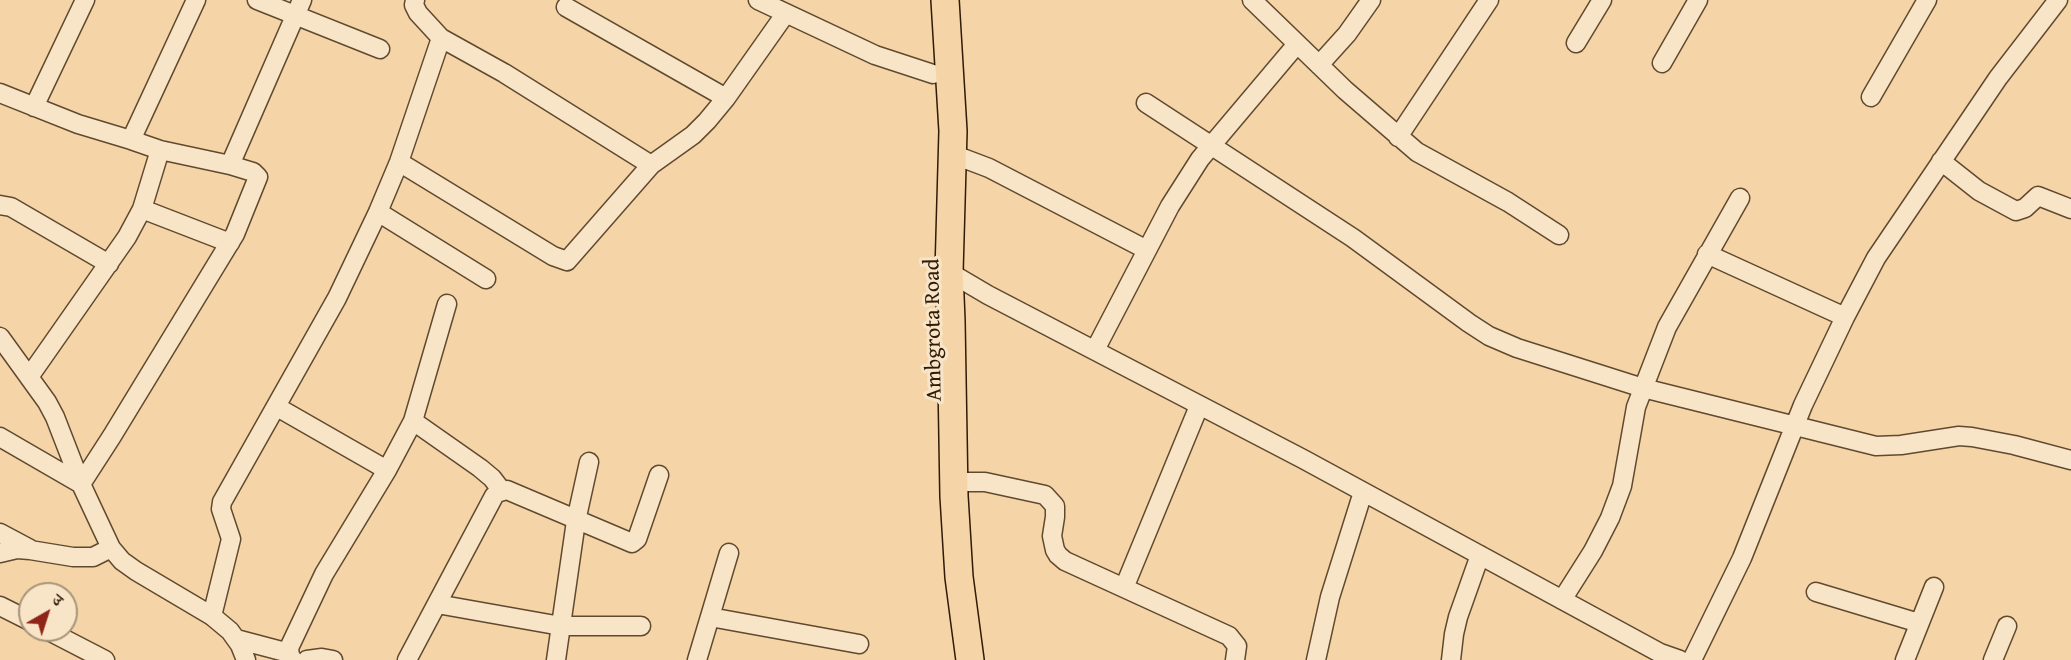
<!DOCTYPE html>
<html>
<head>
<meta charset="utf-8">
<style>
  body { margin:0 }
  #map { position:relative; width:2071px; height:660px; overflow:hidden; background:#f5d5a7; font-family:"Gentium Book Plus","Noto Serif Devanagari",serif }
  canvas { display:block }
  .north { position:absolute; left:18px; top:582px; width:60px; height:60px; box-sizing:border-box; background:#f8e4c6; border:2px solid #a8947a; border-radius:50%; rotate:39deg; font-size:16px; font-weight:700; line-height:24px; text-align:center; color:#2f1b07 }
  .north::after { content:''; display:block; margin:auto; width:21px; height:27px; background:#8f2418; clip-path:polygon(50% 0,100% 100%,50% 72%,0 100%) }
</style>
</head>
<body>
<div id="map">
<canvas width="2071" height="660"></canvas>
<div class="north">उ</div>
</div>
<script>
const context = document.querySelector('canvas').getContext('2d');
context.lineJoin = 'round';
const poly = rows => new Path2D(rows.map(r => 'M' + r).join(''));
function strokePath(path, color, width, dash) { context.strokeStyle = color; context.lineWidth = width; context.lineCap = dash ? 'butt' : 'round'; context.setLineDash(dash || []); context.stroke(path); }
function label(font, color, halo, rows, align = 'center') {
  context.font = font + ' "Gentium Book Plus",serif'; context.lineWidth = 6; context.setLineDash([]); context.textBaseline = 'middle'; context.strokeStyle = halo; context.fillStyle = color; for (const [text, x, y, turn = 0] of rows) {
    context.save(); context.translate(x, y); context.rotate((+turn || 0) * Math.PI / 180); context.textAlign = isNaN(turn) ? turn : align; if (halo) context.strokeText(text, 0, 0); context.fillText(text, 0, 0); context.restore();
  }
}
const minor = poly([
  [257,0,380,49],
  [415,0,414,5,418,13,441,38],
  [758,0,875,55,933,74],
  [1252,0,1345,90,1417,152,1508,202,1559,235],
  [566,7,726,98],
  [1576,43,1602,0],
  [1662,63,1698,0],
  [1319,65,1347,34,1371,0],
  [0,93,78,124,131,140,196,0],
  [1871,97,1927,0],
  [1146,103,1353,238,1469,323,1489,336,1517,348,1643,388,1876,446,1901,445,1959,436,1972,437,2014,445,2071,460],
  [34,107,85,0],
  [1398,137,1489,0],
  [131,140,160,150,230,165,302,0],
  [952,154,989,168,1147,250],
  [1941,161,1979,191,2016,211,2025,208,2038,196,2071,209],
  [399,162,553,256,567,261,651,165,693,135,707,121,726,98,786,13],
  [0,205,11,207,109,264],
  [142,209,230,243],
  [378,212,486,279],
  [1707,254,1845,317],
  [949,272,988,295,1303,459,1660,653,1680,660],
  [0,337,47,402,55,417,81,484,111,548,122,561,136,571,212,616,230,631,240,645,246,660],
  [1095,350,1170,206,1200,159,1297,44],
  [29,377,127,237,142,209,160,150],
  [277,407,387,470,324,574,289,648,290,656,293,660],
  [413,421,480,468,492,478,502,491],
  [0,437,81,484,112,436,235,234,258,177,253,172,230,165],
  [387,470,413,421,447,304],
  [962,482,985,482,1045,495,1055,506,1055,517,1052,536,1055,550,1058,555,1065,561,1229,636,1237,646,1235,660],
  [0,533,30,549],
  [0,553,17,549,30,550,73,557,93,557,111,548],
  [1124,588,1199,406],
  [1816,592,1919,623],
  [1562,600,1593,551,1610,518,1622,486,1636,407,1667,327,1740,198],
  [437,604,561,626,641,626],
  [0,606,30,621],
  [212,616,231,539,221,509,222,502,337,298,378,212,399,162,441,38,504,73,651,165],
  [710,617,859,644],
  [47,630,105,660],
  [236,639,289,653],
  [307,660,322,658,333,660],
  [407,660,494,496,497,493,507,490,514,493,632,543,637,539,659,475],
  [556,660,576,521,589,462],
  [697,660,729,553],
  [1316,660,1330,597,1363,492],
  [1451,660,1454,634,1458,617,1480,555],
  [1692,660,1742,558,1803,405,1845,317,1876,258,1998,78,2058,0],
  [1905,660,1934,587],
  [1993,660,2007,626]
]);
const primary = poly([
  [945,0,953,131,949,272,951,321,954,496,959,577,970,660]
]);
const streetNames = [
  ["Ambgrota Road",934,330,-91]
];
strokePath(minor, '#604a2f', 21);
strokePath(primary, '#2f1b07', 30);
strokePath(minor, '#f8e4c6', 18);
strokePath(primary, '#f5d5a7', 27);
label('22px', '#2f1b07', '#f8e4c6', streetNames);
</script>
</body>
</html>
